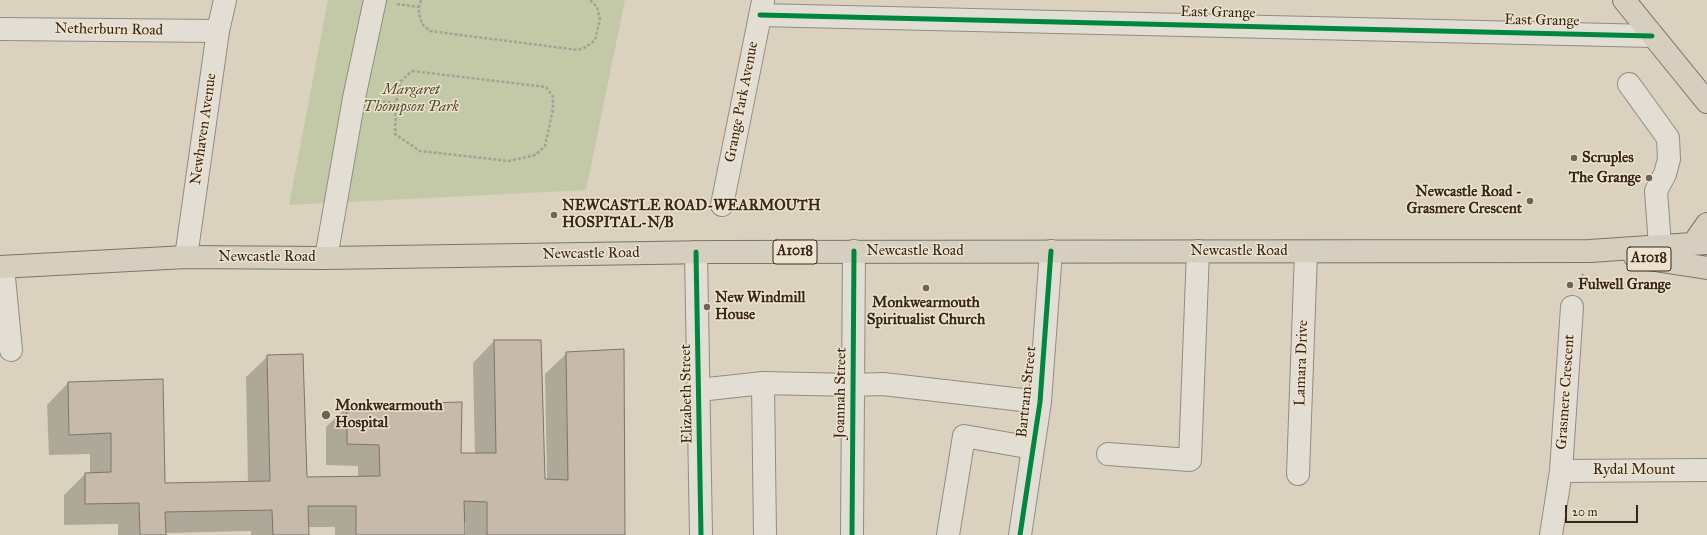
<!DOCTYPE html>
<html>
<head>
<meta charset="utf-8">
<style>
  body { margin:0 }
  #map { position:relative; width:1707px; height:535px; overflow:hidden; background:#dad2bf; font-family:"IM FELL Great Primer",serif }
  canvas { display:block }
  .scale { position:absolute; left:1565px; top:505px; width:73px; height:18px; box-sizing:border-box; border:2px solid #39261a; border-top:0; padding-left:5px; font-size:12px; line-height:14px; white-space:nowrap; color:#39261a; -webkit-text-stroke:3px #eee4ce; paint-order:stroke }
</style>
</head>
<body>
<div id="map">
<canvas width="1707" height="535"></canvas>
<div class="scale">20 m</div>
</div>
<script>
const context = document.querySelector('canvas').getContext('2d');
context.lineJoin = 'round';
function fillPath(path, color) { context.fillStyle = color; context.fill(path, 'evenodd'); }
const poly = rows => new Path2D(rows.map(r => 'M' + r).join(''));
function strokePath(path, color, width, dash) { context.strokeStyle = color; context.lineWidth = width; context.lineCap = dash ? 'butt' : 'round'; context.setLineDash(dash || []); context.stroke(path); }
function label(font, color, halo, rows, align = 'center') {
  context.font = font + ' "IM FELL Great Primer",serif'; context.lineWidth = 3; context.setLineDash([]); context.textBaseline = 'middle'; context.strokeStyle = halo; context.fillStyle = color; for (const [text, x, y, turn = 0] of rows) {
    context.save(); context.translate(x, y); context.rotate((+turn || 0) * Math.PI / 180); context.textAlign = isNaN(turn) ? turn : align; if (halo) context.strokeText(text, 0, 0); context.fillText(text, 0, 0); context.restore();
  }
}
const green = poly([
  [328,0,625,0,586,190,289,205]
]);
const shadow = poly([
  [494,341,544,480,547,480,545,374,567,353,624,535,466,535,466,523,464,523,464,535,335,535,335,527,307,527,308,535,251,535,251,531,165,533,165,535,118,535,118,524,64,525,64,495,85,474,90,474,90,454,49,455,47,405,68,383,164,484,248,482,246,377,268,356,306,478,358,478,358,466,326,465,326,427,348,406,460,454,475,454,473,363]
]);
const building = poly([
  [494,340,541,340,545,479,568,480,566,352,624,349,625,535,487,535,487,502,464,501,465,535,356,535,356,506,308,506,309,535,273,535,272,510,165,512,166,535,140,535,139,503,85,504,85,473,111,472,111,433,69,435,68,382,163,379,165,483,270,481,267,355,303,354,307,477,380,476,379,445,347,444,347,405,462,402,461,453,496,453,494,340]
]);
const path = poly([
  [421,0,419,7,419,14,422,24,430,31,578,50,586,47,595,40,600,19,597,7,590,0],
  [397,4,419,7],
  [412,71,546,87,553,97,553,109,545,146,535,155,509,161,420,151,395,134,396,103,400,82,412,71],
  [378,101,396,103],
  [1579,285,1583,274]
]);
const minor = poly([
  [760,15,1652,36],
  [0,29,218,31],
  [1629,84,1668,138,1669,159,1665,174,1656,191,1660,246],
  [722,205,763,1],
  [696,252,701,535],
  [186,257,218,31,225,0],
  [326,258,354,98,375,0],
  [3,267,11,350],
  [763,383,765,535],
  [699,390,763,383,853,385,883,384,1040,402],
  [1108,454,1190,460,1198,251],
  [1561,471,1707,470],
  [1298,474,1306,252],
  [852,535,854,251],
  [948,535,964,436,1033,448],
  [1020,535,1040,402,1051,251],
  [1551,535,1561,471,1572,307]
]);
const major = poly([
  [1624,0,1707,102]
]);
const highway = poly([
  [1693,244,1707,224],
  [1635,257,1707,268],
  [0,267,186,257,326,258,713,252,1590,251,1707,243]
]);
const cycleway = poly([
  [760,15,1652,36],
  [696,252,701,535],
  [852,535,854,251],
  [1020,535,1040,402,1051,251]
]);
const markers = [
  [1574,158,4,"#716254"],
  [1649,178,4,"#716254"],
  [1530,201,4,"#716254"],
  [554,215,4,"#716254"],
  [1570,285,4,"#716254"],
  [926,288,4,"#716254"],
  [707,307,4,"#716254"],
  [326,415,5,"#716254"]
];
const shields = [
  [795,252,44],
  [1649,259,44]
];
const shieldNames = [
  ["A1018",795,252],
  ["A1018",1649,259]
];
const streetNames = [
  ["East Grange",1218,13,1],
  ["East Grange",1542,21,1],
  ["Netherburn Road",109,30,1],
  ["Grange Park Avenue",742,102,-79],
  ["Newhaven Avenue",204,129,-82],
  ["Newcastle Road",915,251],
  ["Newcastle Road",1239,251],
  ["Newcastle Road",591,254,-1],
  ["Newcastle Road",267,257],
  ["Lamara Drive",1302,363,-88],
  ["Bartram Street",1027,392,-84],
  ["Grasmere Crescent",1566,392,-86],
  ["Joannah Street",841,393,-89],
  ["Elizabeth Street",687,394,-91],
  ["Rydal Mount",1634,470]
];
const parkNames = [
  ["Margaret",411,90],
  ["Thompson Park",411,107]
];
const poiNames = [
  ["Scruples",1582,158],
  ["The Grange",1641,178,"right"],
  ["Newcastle Road -",1522,192,"right"],
  ["Grasmere Crescent",1522,209,"right"],
  ["NEWCASTLE ROAD-WEARMOUTH",562,206],
  ["HOSPITAL-N/B",562,223],
  ["Fulwell Grange",1578,285],
  ["New Windmill",715,298],
  ["House",715,315],
  ["Monkwearmouth",926,303,"center"],
  ["Spiritualist Church",926,320,"center"],
  ["Monkwearmouth",335,406],
  ["Hospital",335,423]
];
fillPath(green, '#c3c8a6');
fillPath(shadow, '#0003');
fillPath(building, '#c8baab');
strokePath(building, '#7c746a', 1);
strokePath(minor, '#928c80', 24);
strokePath(major, '#7c746a', 24);
strokePath(highway, '#7c746a', 24);
strokePath(path, '#a5a097', 2.5, [3, 2]);
strokePath(minor, '#e2ded4', 22);
strokePath(major, '#d6cfc0', 22);
strokePath(highway, '#d6cfc0', 22);
strokePath(cycleway, '#00873e', 5);
for (const [x, y, r, color] of markers) { const dot = new Path2D(); dot.arc(x, y, r, 0, 2 * Math.PI); context.fillStyle = color; context.fill(dot); strokePath(dot, '#eee4ce', 1.5); }
for (const [x, y, w] of shields) { const box = new Path2D(); box.roundRect(x - w / 2, y - 12, w, 24, 3); context.fillStyle = '#eee4ce'; context.fill(box); strokePath(box, '#39261a', 1); }
label('bold 14px', '#39261a', null, shieldNames);
label('15px', '#39261a', '#eee4ce', streetNames);
label('italic 15px', '#574c38', '#eee4ce', parkNames);
label('bold 15px', '#39261a', '#eee4ce', poiNames, 'left');
</script>
</body>
</html>
